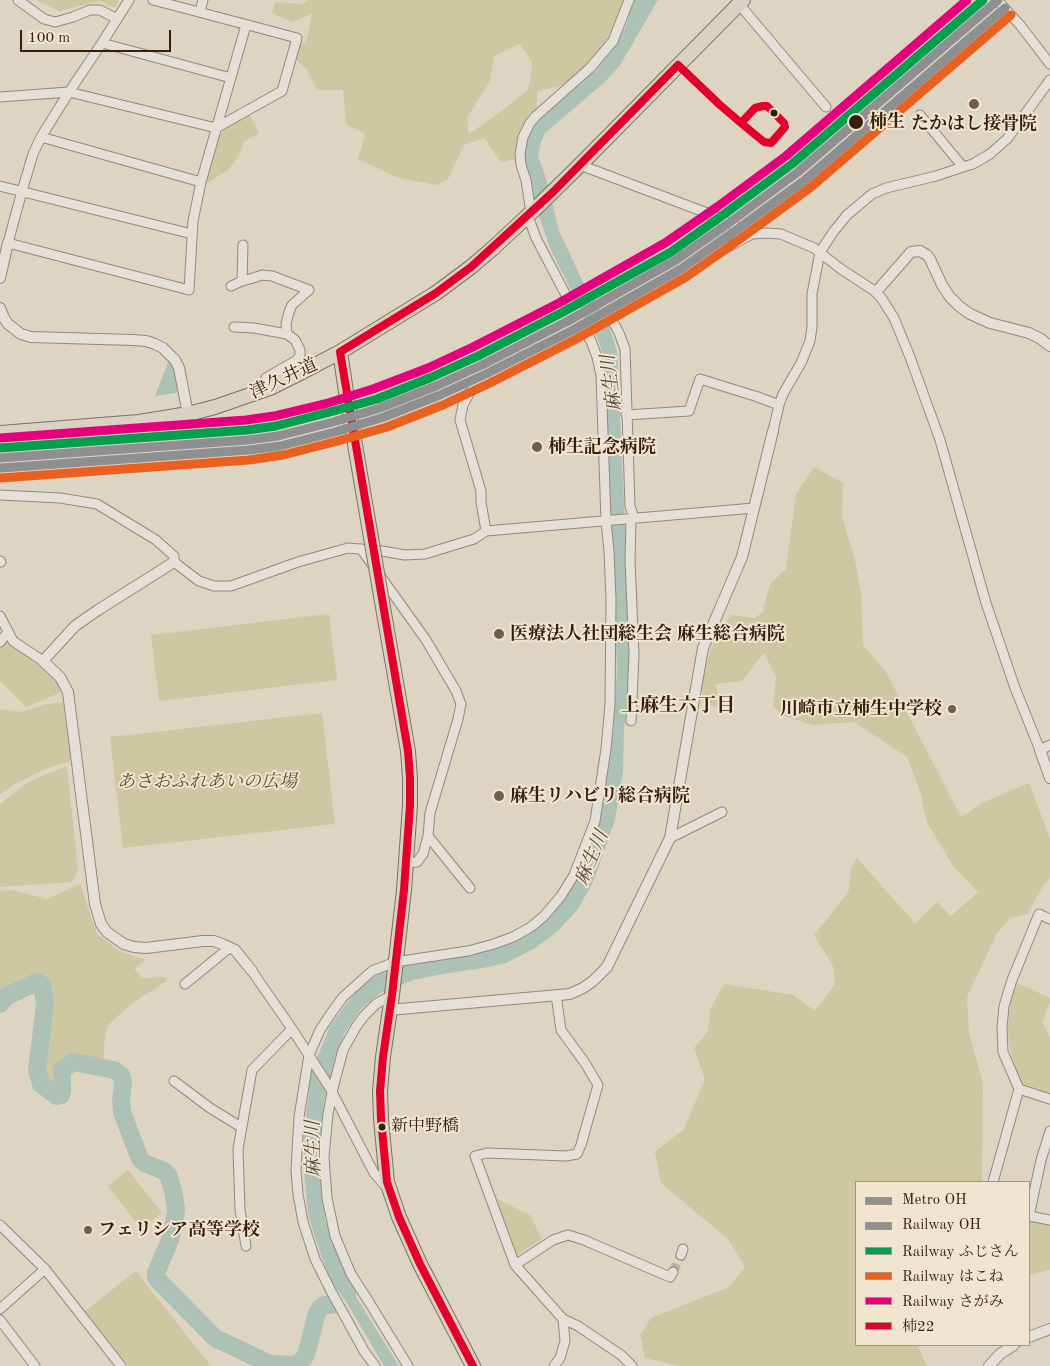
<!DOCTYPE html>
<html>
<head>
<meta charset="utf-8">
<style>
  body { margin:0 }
  #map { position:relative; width:1050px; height:1366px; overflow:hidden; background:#ded4c2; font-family:"Old Standard TT","Noto Serif JP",serif }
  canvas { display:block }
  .legend { position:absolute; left:855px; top:1181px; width:175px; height:165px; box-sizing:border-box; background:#f1e5d0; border:1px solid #a69581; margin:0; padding:6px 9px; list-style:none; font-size:15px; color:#351e0b }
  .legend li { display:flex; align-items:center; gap:10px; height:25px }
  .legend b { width:25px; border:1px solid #a69581 }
  .scale { position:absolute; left:20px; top:30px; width:151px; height:22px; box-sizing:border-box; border:2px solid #351e0b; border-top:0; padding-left:6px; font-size:15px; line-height:18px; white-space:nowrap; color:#351e0b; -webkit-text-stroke:4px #f1e5d0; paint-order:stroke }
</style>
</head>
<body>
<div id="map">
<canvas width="1050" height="1366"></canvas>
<ul class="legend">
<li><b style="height:6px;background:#8e8f91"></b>Metro OH</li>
<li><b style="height:6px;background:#8e8f91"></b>Railway OH</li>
<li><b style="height:6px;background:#039f4e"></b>Railway ふじさん</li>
<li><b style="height:6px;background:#e96121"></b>Railway はこね</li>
<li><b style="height:6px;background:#e5007d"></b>Railway さがみ</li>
<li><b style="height:6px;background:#e4002b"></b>柿22</li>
</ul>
<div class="scale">100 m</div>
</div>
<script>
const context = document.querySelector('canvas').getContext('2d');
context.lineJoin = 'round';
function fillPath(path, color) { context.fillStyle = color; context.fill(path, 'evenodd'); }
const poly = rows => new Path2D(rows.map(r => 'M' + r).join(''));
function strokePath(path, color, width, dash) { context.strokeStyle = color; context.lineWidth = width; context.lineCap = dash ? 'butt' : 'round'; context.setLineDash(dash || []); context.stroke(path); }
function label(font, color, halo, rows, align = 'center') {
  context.font = font + ' "Old Standard TT","Noto Serif JP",serif'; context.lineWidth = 4; context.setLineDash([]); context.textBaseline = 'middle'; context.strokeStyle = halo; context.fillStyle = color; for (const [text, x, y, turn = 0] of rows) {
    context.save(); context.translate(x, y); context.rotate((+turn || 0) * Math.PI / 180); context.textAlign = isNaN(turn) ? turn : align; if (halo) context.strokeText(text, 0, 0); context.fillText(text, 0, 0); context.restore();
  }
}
const green = poly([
  [36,0,119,0,115,8,100,1,59,11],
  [308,0,630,0,613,47,574,83,537,91,537,109,521,136,517,159,501,162,484,138,464,145,448,179,436,185,399,178,358,159,365,134,346,124,343,90,317,90,307,70,295,58,301,44,306,43,312,14,292,22,272,13,275,2,304,4],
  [520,44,532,62,531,77,527,91,492,118,469,134,467,118,490,81,494,56],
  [250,115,259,133,244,142,238,157,229,169,206,184,219,136,223,130],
  [814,467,843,483,842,516,855,561,861,593,863,645,886,672,961,817,984,802,1029,783,1050,839,1050,878,1044,884,1027,914,1010,918,996,935,967,997,969,1033,983,1083,982,1182,856,1182,856,1345,917,1345,927,1366,680,1366,645,1358,640,1335,651,1318,729,1287,745,1267,728,1239,661,1183,655,1152,684,1129,705,1079,694,1048,708,1031,710,1009,724,984,793,995,815,1011,835,984,833,966,814,935,833,912,849,890,851,868,857,858,915,923,937,902,951,916,978,892,953,866,927,822,920,791,907,757,854,722,813,725,787,717,773,707,776,677,764,653,742,681,716,684,719,704,715,707,702,701,702,683,710,651,719,633,731,615,755,618,763,612,770,584,786,569,796,494],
  [329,614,337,680,159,701,151,635],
  [6,639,52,676,57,682,62,692,26,707,0,681,0,649],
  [65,702,71,761,48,768,15,784,0,794,0,709,21,712,47,704],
  [322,713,335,824,123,848,110,737],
  [67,766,78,871,72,882,0,887,0,804,20,788,33,780],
  [80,884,90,914,97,934,119,951,146,960,134,968,142,978,166,977,167,981,131,1004,108,1025,105,1035,103,1061,78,1056,63,1060,56,1072,59,1083,58,1090,50,1087,41,1077,40,1064,42,1056,49,1049,43,1043,40,1029,40,1021,49,995,49,985,42,976,30,977,14,983,0,994,0,891,11,890,47,899],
  [1017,983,1050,998,1050,1003,1042,1022,1050,1037,1050,1095,1022,1086,1014,1065,1009,1043,1008,1031,1010,1003],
  [128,1170,162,1213,141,1229,108,1186],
  [497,1199,530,1215,542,1239,517,1255],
  [1029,1220,1050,1223,1050,1270,1029,1275],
  [136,1271,211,1366,129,1366,85,1311]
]);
const water = poly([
  [634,0,658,0,620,65,605,82,545,133,540,145,538,157,546,178,559,231,583,282,608,322,617,352,628,591,630,683,624,728,623,771,618,805,614,823,593,882,578,909,558,931,535,948,506,963,489,967,442,974,413,980,382,992,361,1009,345,1032,335,1058,324,1102,319,1155,321,1186,325,1219,338,1257,356,1292,356,1297,399,1366,384,1366,347,1303,330,1279,320,1252,308,1215,304,1171,304,1137,311,1073,330,1026,350,999,359,988,378,974,401,966,486,951,514,943,528,935,547,920,566,897,573,887,589,851,597,825,604,799,606,772,613,735,617,670,605,362,598,339,590,328,550,248,532,195,524,160,524,147,532,128,545,114,596,70,612,49,625,28],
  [169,360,175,372,178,389,176,393,155,396]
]);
const river = poly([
  [0,1004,7,996,37,982,42,985,45,1005,37,1070,41,1084,57,1096,61,1095,62,1091,62,1069,74,1062,114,1070,121,1075,123,1083,121,1101,122,1112,140,1159,144,1163,164,1171,168,1175,173,1190,176,1208,175,1218,170,1240,156,1273,156,1278,215,1338,270,1364,298,1365,306,1355,317,1313,320,1308,324,1305,332,1305]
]);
const minorTunnel = poly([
  [673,1272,681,1255]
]);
const minor = poly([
  [18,0,44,19,55,22,73,17,90,10,100,10,117,19],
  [129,0,102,43,69,92,41,137,33,154,22,191,8,243,189,290,193,221,201,182,246,25],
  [997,0,1020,25,1050,64],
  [739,4,826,107],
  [200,12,203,0],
  [102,43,231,78],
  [0,97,69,92,216,128,282,91,297,38,153,0],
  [920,115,963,167],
  [41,137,201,182],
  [580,165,707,213,752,234],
  [0,186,192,234],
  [531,213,526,180,521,165,520,154,523,137,530,123,536,116,590,68,613,41,629,0],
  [528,216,536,238,569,301],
  [242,281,243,245],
  [231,286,242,281,253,278,262,275,272,276,309,290,292,305,289,312,286,324,287,334],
  [608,312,619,333,625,349,630,506,634,518],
  [234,327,254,328,287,334,295,340,300,350,300,355,297,360,266,378,270,388],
  [626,415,689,411,700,379,758,397,779,405],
  [773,431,779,405,783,394,801,363,810,341,812,327,812,294,820,252,834,231,847,215,872,194,886,188,936,176,963,167,973,164,990,154,1007,139,1050,80],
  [0,495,60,498,97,504,156,540,174,556,174,562,199,581,214,586,231,586,298,562,348,548,382,551,405,555,425,554,474,539,486,531,754,508],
  [631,519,630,560,634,655,631,721],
  [486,531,481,502,481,491,460,420,463,405,470,392,483,379,538,351,752,234,767,233,781,234,814,248,841,269,876,292,882,299,894,318,910,357,940,440,986,603,1015,688,1040,750,1050,745],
  [361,549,426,640,456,691,461,704,458,719,430,813,428,836,423,854,417,862,406,863],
  [0,561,1,562],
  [0,616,13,641,43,661],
  [0,642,8,632],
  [428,836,470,888],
  [670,838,722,812],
  [252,971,292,1029,330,1088,374,1173,387,1188],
  [185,984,229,948],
  [392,995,376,1004,364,1016,356,1027,343,1050,332,1092,328,1114,324,1157,327,1198,335,1236,351,1274,369,1302,408,1366],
  [556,995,561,1030,585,1063,598,1085,581,1145,577,1154,566,1156,487,1153,475,1156,515,1265,563,1319,578,1326,621,1355,632,1366],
  [174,1081,210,1108,241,1127],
  [1019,1089,1050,1099],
  [993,1182,1019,1089,1003,1052,1002,1028,1004,1006,1012,980,1039,914,1050,919],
  [1029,1216,1041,1160,1050,1131],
  [1029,1216,1050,1220],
  [0,1225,45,1269,121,1366],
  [246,1246,240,1210,238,1149,252,1070,292,1029],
  [681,1255,683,1249],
  [515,1265,553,1240,568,1235,584,1240,670,1277,673,1272],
  [0,1309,45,1269],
  [0,1320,35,1366],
  [375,1366,364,1351,331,1291,315,1259,303,1222,298,1194,296,1170,299,1117,309,1055,320,1030,332,1012,343,997,372,971,395,962,468,951,494,944,513,937,531,927,544,916,561,896,574,875,595,821,606,749,610,704,611,599,609,551,606,521,601,375,597,357,591,341,582,327],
  [554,1366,560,1358,565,1341,563,1319]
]);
const tertiary = poly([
  [0,278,8,243],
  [876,292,911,252,920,251,927,255,930,259,942,285,950,297,959,306,970,314,990,323,1029,333,1041,339,1050,346],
  [0,308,4,318,8,324,21,334,31,337,133,340,146,341,155,344,163,348,175,360,179,368,188,414],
  [174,562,98,610,75,626,43,661,60,677,68,692,95,904,101,924,107,932,115,938,124,944,134,947,146,948,203,941,214,941,222,944,235,950,252,971],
  [1040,750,1050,778],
  [389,1010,570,994,583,988,593,981,607,967,670,838,703,648,742,557,773,431],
  [1029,1337,1050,1329],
  [989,1366,1000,1354,1014,1345]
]);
const primary = poly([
  [340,352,347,398],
  [0,433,139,422,188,414,215,407,270,388,302,372,340,352,436,293,471,267,492,249,534,210,580,165,743,0],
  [381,596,408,751,410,778,410,805,404,890,392,995,383,1057,380,1091,381,1119,384,1151,387,1182,399,1217,420,1264,473,1366]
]);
const primaryBridge = poly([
  [347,398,381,596]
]);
const bus1 = poly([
  [678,65,720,105,741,123],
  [763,106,767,106,784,123,785,127,771,143,764,142,741,123,755,108,763,106],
  [340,352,408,751,410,778,410,805,404,890,392,995,383,1057,380,1091,381,1119,387,1182,399,1217,420,1264,473,1366],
  [340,352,436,293,471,267,553,192,678,65]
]);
const rail1 = poly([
  [1,468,249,450,280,446,335,432,384,417,440,395,486,374,573,330,681,269,735,231,805,180,1005,8]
]);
const rail2 = poly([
  [0,448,247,430,276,426,330,412,377,399,432,377,478,356,563,312,671,252,723,215,792,164,983,0]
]);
const rail3 = poly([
  [1,478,249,460,283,455,338,441,387,427,443,405,490,383,578,338,686,277,740,239,811,187,1011,15]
]);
const rail4 = poly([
  [0,438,246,420,274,416,328,403,373,389,428,368,473,347,559,303,665,243,717,207,786,156,967,0]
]);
const metro1 = poly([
  [0,458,248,440,278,436,333,422,380,408,436,386,482,365,568,321,676,260,729,223,798,172,998,0]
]);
const markers = [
  [974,104,6,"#705e4b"],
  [774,113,4.5,"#351e0b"],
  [856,122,8,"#351e0b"],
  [537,447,6,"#705e4b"],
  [499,634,6,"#705e4b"],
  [952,709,5,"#705e4b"],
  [499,796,6,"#705e4b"],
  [382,1127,4.5,"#351e0b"],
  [88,1230,5,"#705e4b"]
];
const busNames = [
  ["新中野橋",391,1127]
];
const stopNames = [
  ["柿生",869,122]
];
const poiNames = [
  ["たかはし接骨院",974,124,"center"],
  ["柿生記念病院",548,447],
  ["医療法人社団総生会 麻生総合病院",510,634],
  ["川崎市立柿生中学校",942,709,"right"],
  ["麻生リハビリ総合病院",510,796],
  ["フェリシア高等学校",98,1230]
];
const streetNames = [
  ["津久井道",284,379,-25]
];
const parkNames = [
  ["あさおふれあいの広場",207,782]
];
const waterNames = [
  ["麻生川",612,383,-97],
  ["麻生川",592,858,-67],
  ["麻生川",314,1149,-91]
];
const neighbourhoodNames = [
  ["上麻生六丁目",678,706]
];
fillPath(green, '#cdc7a2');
fillPath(water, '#adc1b6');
strokePath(river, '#adc1b6', 18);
strokePath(minorTunnel, '#bcb09d', 9, [9, 4.5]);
strokePath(minor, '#92897d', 11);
strokePath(tertiary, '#92897d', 12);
strokePath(primary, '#797065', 16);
strokePath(minor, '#e5e0d7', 9);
strokePath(tertiary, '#e5e0d7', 10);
strokePath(primary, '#d9d1c2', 14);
strokePath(primaryBridge, '#797065', 16, []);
strokePath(primaryBridge, '#d9d1c2', 14);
strokePath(bus1, '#e4002b', 8);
strokePath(rail1, '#8e8f91', 9);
strokePath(rail2, '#039f4e', 9);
strokePath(rail3, '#e96121', 9);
strokePath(rail4, '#e5007d', 9);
strokePath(metro1, '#8e8f91', 9);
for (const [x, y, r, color] of markers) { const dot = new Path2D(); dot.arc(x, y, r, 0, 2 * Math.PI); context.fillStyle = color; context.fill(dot); strokePath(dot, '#f1e5d0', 2); }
label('17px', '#351e0b', '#f1e5d0', busNames, 'left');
label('bold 18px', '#351e0b', '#f1e5d0', stopNames, 'left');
label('bold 18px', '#351e0b', '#f1e5d0', poiNames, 'left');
label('18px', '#351e0b', '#f1e5d0', streetNames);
label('italic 18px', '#5e4d30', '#f1e5d0', parkNames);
label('italic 19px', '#534c3d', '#f1e5d0', waterNames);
label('bold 19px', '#351e0b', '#f1e5d0', neighbourhoodNames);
</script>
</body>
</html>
